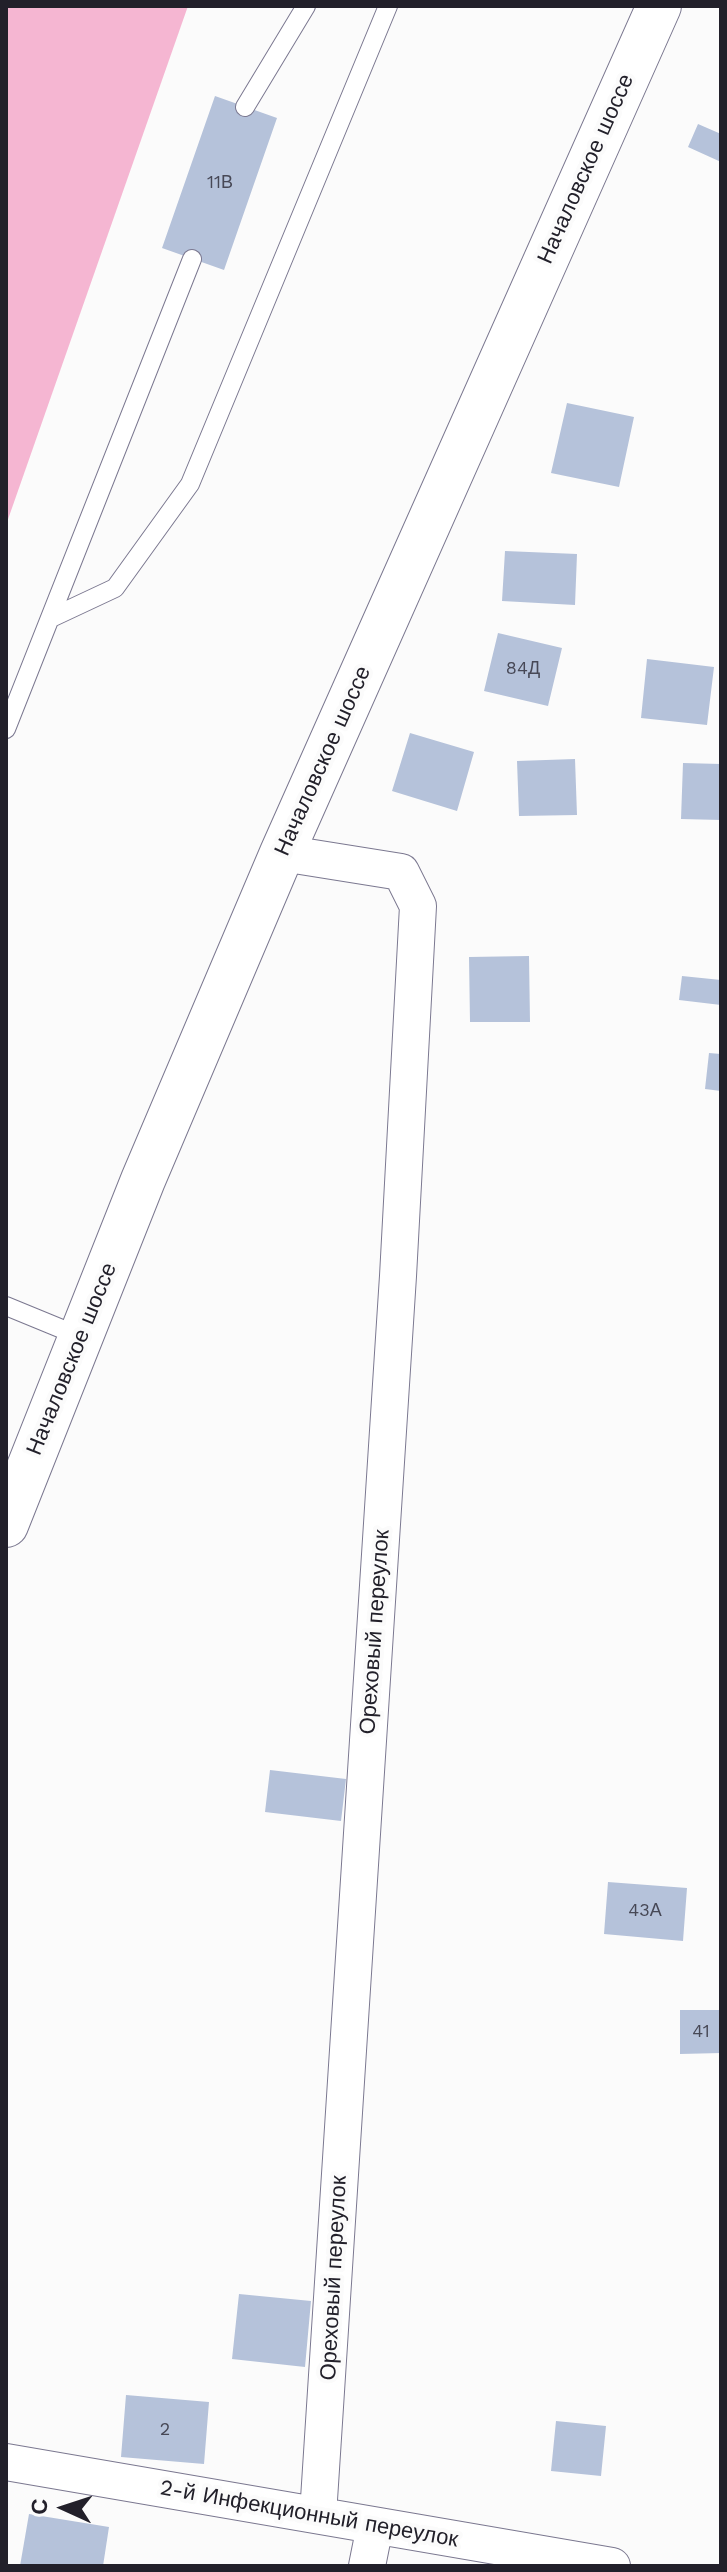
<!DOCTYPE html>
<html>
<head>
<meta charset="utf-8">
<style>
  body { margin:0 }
  #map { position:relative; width:727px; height:2572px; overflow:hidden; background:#fbfbfb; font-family:"Work Sans",sans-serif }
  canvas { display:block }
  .frame { position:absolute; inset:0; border:8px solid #22202a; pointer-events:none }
  .north { position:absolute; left:24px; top:2468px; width:80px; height:80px; -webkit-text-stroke:6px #fbfbfb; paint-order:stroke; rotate:273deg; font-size:22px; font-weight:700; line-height:32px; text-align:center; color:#22202a }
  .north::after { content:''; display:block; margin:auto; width:28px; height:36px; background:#22202a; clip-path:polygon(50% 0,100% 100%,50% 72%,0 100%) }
</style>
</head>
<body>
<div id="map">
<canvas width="727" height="2572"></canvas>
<div class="frame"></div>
<div class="north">С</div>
</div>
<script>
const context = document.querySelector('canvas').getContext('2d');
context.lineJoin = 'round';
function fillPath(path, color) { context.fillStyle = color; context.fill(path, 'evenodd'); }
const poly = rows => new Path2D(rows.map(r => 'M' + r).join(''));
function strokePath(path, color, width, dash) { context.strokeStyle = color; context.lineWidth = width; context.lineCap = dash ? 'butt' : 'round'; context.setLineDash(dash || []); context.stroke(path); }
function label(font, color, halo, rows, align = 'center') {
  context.font = font + ' "Work Sans",sans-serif'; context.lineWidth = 8; context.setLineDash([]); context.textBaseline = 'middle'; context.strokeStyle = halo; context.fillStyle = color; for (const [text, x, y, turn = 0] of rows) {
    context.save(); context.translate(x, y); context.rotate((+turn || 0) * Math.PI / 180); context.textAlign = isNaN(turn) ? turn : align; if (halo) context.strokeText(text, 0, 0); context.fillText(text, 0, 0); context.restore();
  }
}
const green = poly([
  [6,6,188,6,6,525]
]);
const building = poly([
  [215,96,277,118,224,270,162,248],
  [698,124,721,134,721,162,688,147],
  [567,403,634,417,619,487,551,473],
  [505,551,577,554,575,605,502,601],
  [498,633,562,648,548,706,484,691],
  [647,659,714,667,707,725,641,718],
  [410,733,474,752,457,811,392,791],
  [575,759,577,815,519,816,517,761],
  [683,763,721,764,721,820,681,819],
  [529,956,530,1022,470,1022,469,957],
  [682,976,721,980,721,1005,679,1000],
  [709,1053,721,1054,721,1091,705,1089],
  [270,1770,346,1779,341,1821,265,1812],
  [608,1882,687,1888,683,1941,604,1934],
  [680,2010,721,2010,721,2053,680,2054],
  [239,2294,311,2301,305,2367,232,2359],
  [126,2395,209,2402,204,2464,121,2457],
  [556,2421,606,2426,601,2476,551,2471],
  [29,2514,109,2527,103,2566,20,2566]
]);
const service = poly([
  [245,107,306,6],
  [51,618,115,588,190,484,388,6],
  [6,729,192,259],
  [6,1306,79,1336]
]);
const minor = poly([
  [282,853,401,872,418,906,398,1276,318,2515],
  [6,2462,612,2566],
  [367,2566,375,2526]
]);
const primary = poly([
  [6,1525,143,1180,282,853,659,6]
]);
const numberNames = [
  ["11В",220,183],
  ["84Д",523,669],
  ["43А",645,1911],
  ["41",701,2032],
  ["2",165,2430]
];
const streetNames = [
  ["Началовское шоссе",586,169,-66],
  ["Началовское шоссе",323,761,-66],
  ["Началовское шоссе",72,1359,-68],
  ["Ореховый переулок",375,1632,-86],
  ["Ореховый переулок",334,2278,-87],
  ["2-й Инфекционный переулок",309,2514,10]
];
fillPath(green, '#f5b6d2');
fillPath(building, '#b5c2da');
strokePath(service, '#7b7890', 20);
strokePath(minor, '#7b7890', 38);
strokePath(primary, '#7b7890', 46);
strokePath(service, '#fff', 18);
strokePath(minor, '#fff', 36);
strokePath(primary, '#fff', 44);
label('18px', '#474856', null, numberNames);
label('22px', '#22202a', '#fbfbfb', streetNames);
</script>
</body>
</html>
